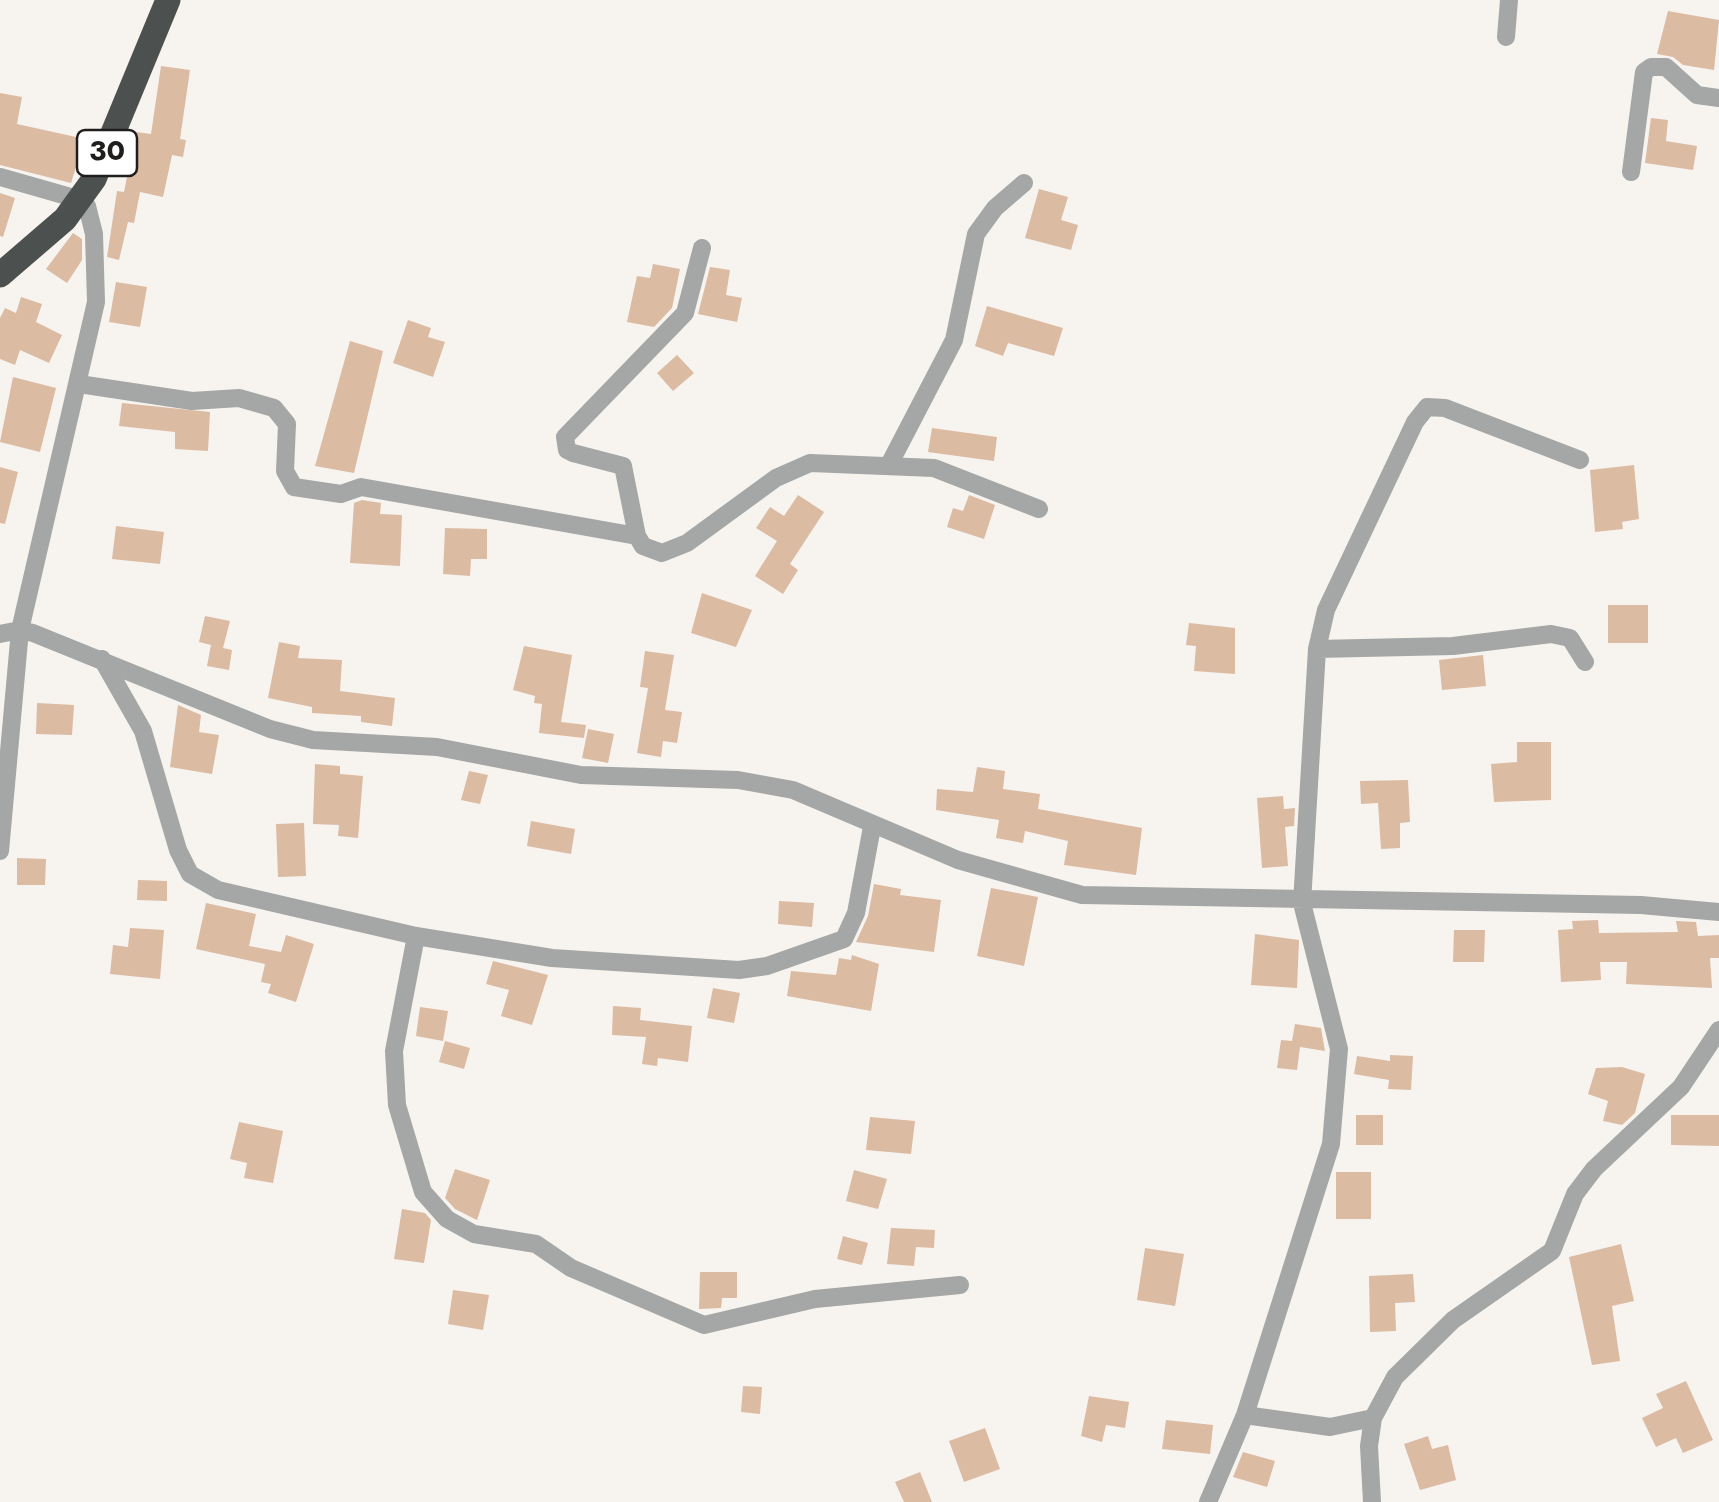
<!DOCTYPE html>
<html>
<head>
<meta charset="utf-8">
<style>
  body { margin:0 }
  canvas { display:block; background:#f7f3ef }
</style>
</head>
<body>
<canvas width="1719" height="1502"></canvas>
<script>
const context = document.querySelector('canvas').getContext('2d');
context.lineJoin = 'round';
function fillPath(path, color) { context.fillStyle = color; context.fill(path, 'evenodd'); }
const poly = rows => new Path2D(rows.map(r => 'M' + r).join(''));
function strokePath(path, color, width, dash) { context.strokeStyle = color; context.lineWidth = width; context.lineCap = dash ? 'butt' : 'round'; context.setLineDash(dash || []); context.stroke(path); }
function label(font, color, halo, rows, align = 'center') {
  context.font = font + ' Jost,sans-serif'; context.lineWidth = 10; context.setLineDash([]); context.textBaseline = 'middle'; context.strokeStyle = halo; context.fillStyle = color; for (const [text, x, y, turn = 0] of rows) {
    context.save(); context.translate(x, y); context.rotate((+turn || 0) * Math.PI / 180); context.textAlign = isNaN(turn) ? turn : align; if (halo) context.strokeText(text, 0, 0); context.fillText(text, 0, 0); context.restore();
  }
}
const building = poly([
  [1668,11,1719,20,1714,70,1683,65,1673,57,1657,54],
  [161,66,190,70,180,139,186,140,183,157,172,155,163,197,140,192,134,223,128,222,119,260,107,257,117,191,124,192,136,132,151,134],
  [0,93,22,97,17,124,85,139,71,183,0,165],
  [1651,118,1668,120,1666,141,1697,146,1693,170,1645,163],
  [1039,189,1068,197,1061,220,1078,225,1071,250,1025,238],
  [0,193,15,198,3,237,0,236],
  [73,233,82,239,82,260,67,283,46,269],
  [653,264,680,269,672,308,654,327,627,322,637,276,650,278],
  [710,267,730,270,726,295,742,298,737,322,698,314],
  [116,282,147,287,140,327,109,322],
  [21,297,42,304,36,322,62,335,49,363,20,350,15,365,0,359,0,318,5,308,16,313],
  [987,306,1063,328,1054,356,1008,343,1003,356,975,346],
  [408,320,431,328,428,337,445,342,433,377,393,363],
  [350,341,383,351,354,473,315,466],
  [677,355,694,373,673,391,657,373],
  [13,377,56,388,40,452,0,442],
  [122,403,210,412,208,451,175,449,175,432,119,426],
  [932,428,997,437,994,461,928,452],
  [1634,465,1639,519,1622,522,1623,529,1595,532,1590,470],
  [0,467,18,472,5,524,0,523],
  [798,495,824,512,790,564,798,570,783,594,755,576,777,541,756,528,770,507,784,516],
  [969,495,995,505,984,539,947,527,953,508,963,511],
  [362,500,381,503,380,514,402,515,400,566,350,563,354,503],
  [116,526,164,532,160,564,112,559],
  [445,528,487,529,487,559,471,559,470,576,443,574],
  [702,593,752,610,736,647,691,633],
  [1608,605,1648,605,1648,643,1608,643],
  [205,616,230,621,223,648,232,650,229,670,207,666,211,645,199,642],
  [1189,623,1235,628,1235,674,1194,671,1196,646,1186,645],
  [279,642,300,646,298,658,342,660,340,691,395,698,392,726,361,722,361,716,312,713,312,707,268,698],
  [524,646,572,655,561,722,586,725,584,738,539,733,542,704,534,703,535,696,513,690],
  [645,651,674,655,665,710,682,712,677,743,663,741,661,757,637,753,648,688,640,687],
  [1483,655,1486,686,1442,690,1439,660],
  [37,703,74,705,72,735,36,734],
  [178,705,201,715,199,732,219,735,212,774,170,767],
  [588,729,614,734,608,763,582,758],
  [1517,742,1551,742,1551,800,1494,802,1491,764,1517,762],
  [315,764,340,766,340,774,363,776,358,838,338,836,339,825,313,824],
  [977,767,1005,771,1003,789,1040,794,1038,809,1142,828,1136,875,1064,865,1068,841,1025,831,1023,843,996,838,999,820,936,810,937,789,973,792],
  [469,771,488,775,480,804,461,800],
  [1408,780,1410,822,1400,823,1400,848,1381,849,1378,803,1361,804,1360,781],
  [1283,796,1284,809,1295,808,1294,826,1285,827,1288,866,1262,868,1257,798],
  [531,821,575,829,571,854,527,846],
  [304,823,306,876,278,877,276,824],
  [17,858,46,859,45,885,17,885],
  [138,880,167,881,167,901,137,900],
  [874,884,901,889,900,895,941,900,934,952,856,942,868,916],
  [991,888,1038,897,1024,966,977,956],
  [779,901,814,903,812,927,778,924],
  [206,903,256,914,249,946,281,952,286,935,314,944,296,1002,268,993,271,984,261,982,265,964,196,949],
  [1598,920,1599,933,1678,932,1676,921,1696,922,1698,936,1719,935,1719,958,1710,958,1712,988,1626,984,1627,962,1600,962,1601,980,1561,982,1558,930,1573,929,1572,921],
  [130,928,164,930,160,979,110,974,113,945,128,947],
  [1454,930,1485,930,1484,962,1453,962],
  [1255,934,1299,940,1297,988,1251,985],
  [852,955,879,964,871,1011,787,996,791,971,836,975,839,958,851,960],
  [493,961,548,975,532,1025,501,1016,509,990,486,984],
  [713,988,740,993,734,1023,707,1018],
  [613,1006,641,1008,640,1020,692,1026,688,1062,658,1058,657,1066,642,1064,646,1037,612,1035],
  [420,1007,448,1011,443,1041,416,1036],
  [1295,1024,1321,1028,1325,1051,1300,1047,1297,1070,1277,1068,1281,1040,1292,1041],
  [445,1041,470,1048,464,1069,439,1062],
  [1390,1055,1413,1056,1411,1090,1388,1089,1389,1080,1354,1074,1357,1056,1390,1061],
  [1622,1067,1645,1074,1635,1113,1622,1125,1603,1121,1608,1101,1588,1094,1596,1068],
  [1356,1115,1383,1115,1383,1145,1356,1145],
  [1671,1115,1719,1115,1719,1146,1671,1145],
  [870,1117,915,1121,911,1154,866,1150],
  [239,1122,283,1131,273,1183,244,1178,247,1163,230,1159],
  [455,1169,490,1180,477,1220,455,1209,445,1198],
  [854,1170,887,1179,878,1209,846,1201],
  [1336,1172,1371,1172,1371,1219,1336,1219],
  [402,1209,425,1213,431,1220,424,1263,394,1259],
  [891,1228,935,1230,934,1248,916,1247,914,1266,887,1264],
  [843,1236,868,1243,862,1265,837,1259],
  [1621,1244,1634,1301,1612,1306,1620,1361,1592,1365,1569,1257],
  [1145,1248,1184,1254,1175,1306,1137,1300],
  [700,1272,737,1272,737,1298,722,1298,721,1308,699,1309],
  [1413,1274,1415,1302,1395,1303,1396,1331,1370,1332,1369,1276],
  [453,1290,489,1295,483,1330,448,1324],
  [1686,1381,1713,1440,1683,1453,1676,1438,1656,1447,1642,1418,1663,1408,1656,1394],
  [743,1386,762,1387,760,1414,741,1412],
  [1089,1396,1129,1402,1125,1428,1106,1425,1102,1442,1081,1436],
  [1166,1420,1213,1425,1210,1454,1162,1449],
  [985,1428,1000,1469,964,1482,949,1441],
  [1428,1436,1432,1449,1448,1445,1456,1480,1420,1490,1404,1444],
  [1243,1452,1275,1461,1267,1487,1233,1477],
  [920,1472,932,1502,904,1502,895,1482]
]);
const minor = poly([
  [1506,37,1509,0],
  [1631,172,1644,72,1651,67,1666,67,1697,95,1719,98],
  [0,177,81,200,87,206,94,234,96,302,20,630,0,851],
  [702,248,685,313,565,437,567,450,573,453,623,466,637,536,643,546,662,553,687,543,776,478,810,463,934,468,1039,509],
  [79,384,192,401,239,398,274,408,287,424,285,471,294,487,341,494,361,487,637,536],
  [890,463,954,340,976,234,995,208,1024,183],
  [0,634,20,630,33,633,270,729,313,740,437,747,581,775,738,780,793,790,958,860,1082,895,1641,905,1719,912],
  [1317,649,1453,646,1551,634,1570,638,1585,662],
  [102,659,143,731,178,850,190,874,218,890,416,936,552,958,739,970,767,966,844,939,856,913,872,827],
  [416,936,394,1051,397,1105,423,1192,447,1219,474,1234,536,1244,571,1268,704,1325,815,1299,960,1285],
  [1245,1415,1330,1427,1373,1418],
  [1208,1502,1245,1415,1331,1144,1339,1049,1302,903,1317,649,1326,610,1415,422,1427,407,1445,408,1580,460],
  [1372,1502,1369,1446,1373,1418,1395,1377,1453,1320,1552,1251,1575,1194,1594,1169,1681,1087,1719,1030]
]);
const highway = poly([
  [0,275,65,219,94,179,168,0]
]);
const shields = [
  [107,153,60]
];
const shieldNames = [
  ["30",107,153]
];
fillPath(building, '#dcbba3');
strokePath(minor, '#a4a7a5', 18);
strokePath(highway, '#4c514f', 25);
for (const [x, y, w] of shields) { const box = new Path2D(); box.roundRect(x - w / 2, y - 23, w, 46, 8); context.fillStyle = '#fff'; context.fill(box); strokePath(box, '#201e1d', 2.5); }
label('bold 28px', '#201e1d', null, shieldNames);
</script>
</body>
</html>
